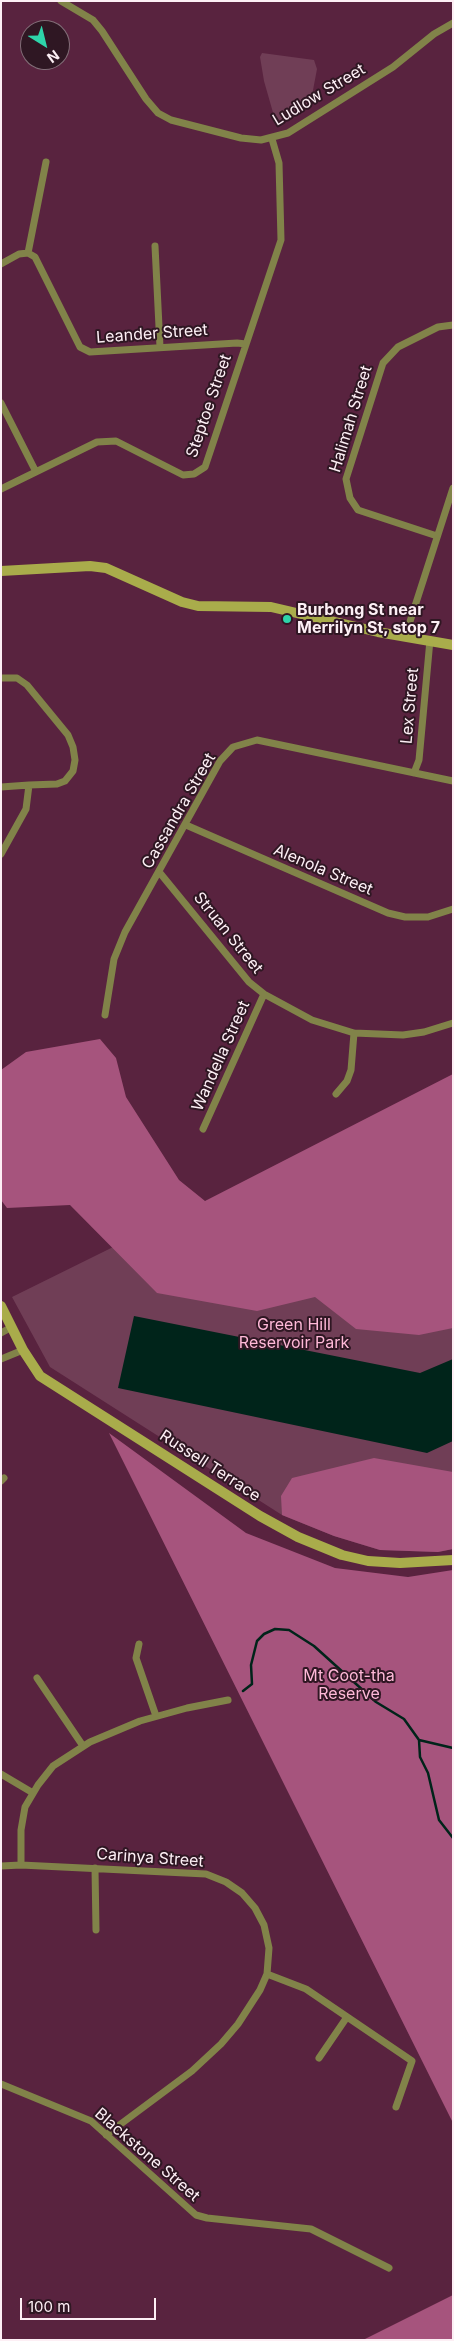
<!DOCTYPE html>
<html>
<head>
<meta charset="utf-8">
<style>
  body { margin:0 }
  #map { position:relative; width:454px; height:2341px; overflow:hidden; background:#59233f; font-family:Inter,sans-serif }
  canvas { display:block }
  .frame { position:absolute; inset:0; border:2px solid #fdeff5; pointer-events:none }
  .north { position:absolute; left:20px; top:20px; width:50px; height:50px; box-sizing:border-box; background:#2f1723; border:1px solid #816d77; border-radius:50%; rotate:144deg; font-size:14px; font-weight:700; line-height:20px; text-align:center; color:#fdeff5 }
  .north::after { content:''; display:block; margin:auto; width:18px; height:22px; background:#2ed4aa; clip-path:polygon(50% 0,100% 100%,50% 72%,0 100%) }
  .scale { position:absolute; left:20px; top:2298px; width:136px; height:22px; box-sizing:border-box; border:2px solid #fdeff5; border-top:0; padding-left:6px; font-size:15px; line-height:18px; white-space:nowrap; color:#fdeff5; -webkit-text-stroke:4px #2f1723; paint-order:stroke }
</style>
</head>
<body>
<div id="map">
<canvas width="454" height="2341"></canvas>
<div class="frame"></div>
<div class="north">N</div>
<div class="scale">100 m</div>
</div>
<script>
const context = document.querySelector('canvas').getContext('2d');
context.lineJoin = 'round';
function fillPath(path, color) { context.fillStyle = color; context.fill(path, 'evenodd'); }
const poly = rows => new Path2D(rows.map(r => 'M' + r).join(''));
function strokePath(path, color, width, dash) { context.strokeStyle = color; context.lineWidth = width; context.lineCap = dash ? 'butt' : 'round'; context.setLineDash(dash || []); context.stroke(path); }
function label(font, color, halo, rows, align = 'center') {
  context.font = font + ' Inter,sans-serif'; context.lineWidth = 4; context.setLineDash([]); context.textBaseline = 'middle'; context.strokeStyle = halo; context.fillStyle = color; for (const [text, x, y, turn = 0] of rows) {
    context.save(); context.translate(x, y); context.rotate((+turn || 0) * Math.PI / 180); context.textAlign = isNaN(turn) ? turn : align; if (halo) context.strokeText(text, 0, 0); context.fillText(text, 0, 0); context.restore();
  }
}
const green = poly([
  [262,53,314,60,317,69,310,106,276,123,264,81,260,57],
  [453,1079,453,1549,438,1552,380,1550,334,1536,282,1515,50,1367,12,1297]
]);
const forest = poly([
  [100,1039,116,1058,126,1097,179,1180,205,1201,453,1074,453,1328,419,1335,356,1329,315,1297,257,1311,157,1293,70,1205,7,1208,1,1200,1,1070,26,1052],
  [109,1433,246,1533,335,1568,408,1577,453,1570,453,2123],
  [374,1458,453,1472,453,1549,438,1552,380,1550,334,1536,282,1515,281,1496,292,1478],
  [453,2295,453,2340,363,2340]
]);
const water = poly([
  [134,1316,420,1373,453,1359,453,1441,427,1453,118,1388]
]);
const stream = poly([
  [243,1691,252,1684,251,1665,257,1641,264,1634,275,1629,289,1630,314,1646,376,1702,404,1719,419,1740,420,1757,428,1773,439,1820,453,1838],
  [419,1740,453,1748]
]);
const street = poly([
  [61,1,93,20,102,31,146,99,158,113,171,120,241,138,261,140,288,133,393,67,434,34,453,23],
  [155,246,160,347],
  [28,253,46,162],
  [1,264,19,254,28,253,35,257,80,347,90,352,237,343,246,344],
  [1,403,36,472],
  [1,489,97,442,116,441,183,475,194,474,205,467,281,240,279,163,272,139],
  [437,536,358,510,350,498,346,479,383,363,398,347,438,327,453,325],
  [405,637,453,488],
  [1,678,17,678,27,685,68,735,73,747,75,760,73,771,65,781,57,784,29,785,26,809,1,854],
  [414,773,419,760,430,640],
  [1,787,29,785],
  [186,825,388,913,405,917,428,917,453,909],
  [160,873,249,982,264,994,312,1020,354,1033,403,1035,424,1032,453,1023],
  [105,1015,114,959,125,932,220,761,233,747,257,740,453,781],
  [336,1094,347,1081,351,1070,354,1033],
  [203,1129,264,994],
  [1,1333,12,1327],
  [1,1359,23,1350],
  [1,1481,4,1478],
  [139,1644,136,1658,156,1716],
  [37,1678,83,1746],
  [1,1774,33,1793],
  [21,1865,21,1830,25,1807,38,1785,53,1766,90,1742,140,1721,187,1708,228,1700],
  [1,1866,21,1865,206,1874,226,1882,242,1893,255,1908,264,1925,269,1948,267,1974,260,1990,238,2024,221,2044,192,2071,106,2135],
  [95,1868,96,1930],
  [267,1974,306,1989,412,2061,396,2107],
  [319,2058,347,2017],
  [1,2084,91,2121,196,2215,207,2218,311,2229,389,2268]
]);
const secondary = poly([
  [1,571,90,566,106,568,182,602,198,606,271,607,378,632,453,645],
  [1,1306,23,1350,40,1376,260,1516,298,1537,342,1555,368,1561,400,1563,453,1560]
]);
const markers = [
  [287,619,5,"#2ed4aa"]
];
const streetNames = [
  ["Ludlow Street",319,95,-31],
  ["Leander Street",152,334,-4],
  ["Steptoe Street",209,406,-71],
  ["Halimah Street",351,419,-73],
  ["Lex Street",410,706,-85],
  ["Cassandra Street",179,811,-60],
  ["Alenola Street",323,870,23],
  ["Struan Street",228,933,51],
  ["Wandella Street",221,1056,-66],
  ["Russell Terrace",210,1466,33],
  ["Carinya Street",150,1858,4],
  ["Blackstone Street",147,2155,41]
];
const poiNames = [
  ["Burbong St near",297,610],
  ["Merrilyn St, stop 7",297,628]
];
const parkNames = [
  ["Green Hill",294,1325],
  ["Reservoir Park",294,1343],
  ["Mt Coot-tha",349,1676],
  ["Reserve",349,1694]
];
fillPath(green, '#703e56');
fillPath(forest, '#a6547d');
fillPath(water, '#00241a');
strokePath(stream, '#00241a', 2.5);
strokePath(street, '#818349', 7);
strokePath(secondary, '#a9ac4b', 10);
for (const [x, y, r, color] of markers) { const dot = new Path2D(); dot.arc(x, y, r, 0, 2 * Math.PI); context.fillStyle = color; context.fill(dot); strokePath(dot, '#2f1723', 2); }
label('16px', '#fdeff5', '#2f1723', streetNames);
label('bold 16px', '#fdeff5', '#2f1723', poiNames, 'left');
label('16px', '#ffb9d8', '#2f1723', parkNames);
</script>
</body>
</html>
